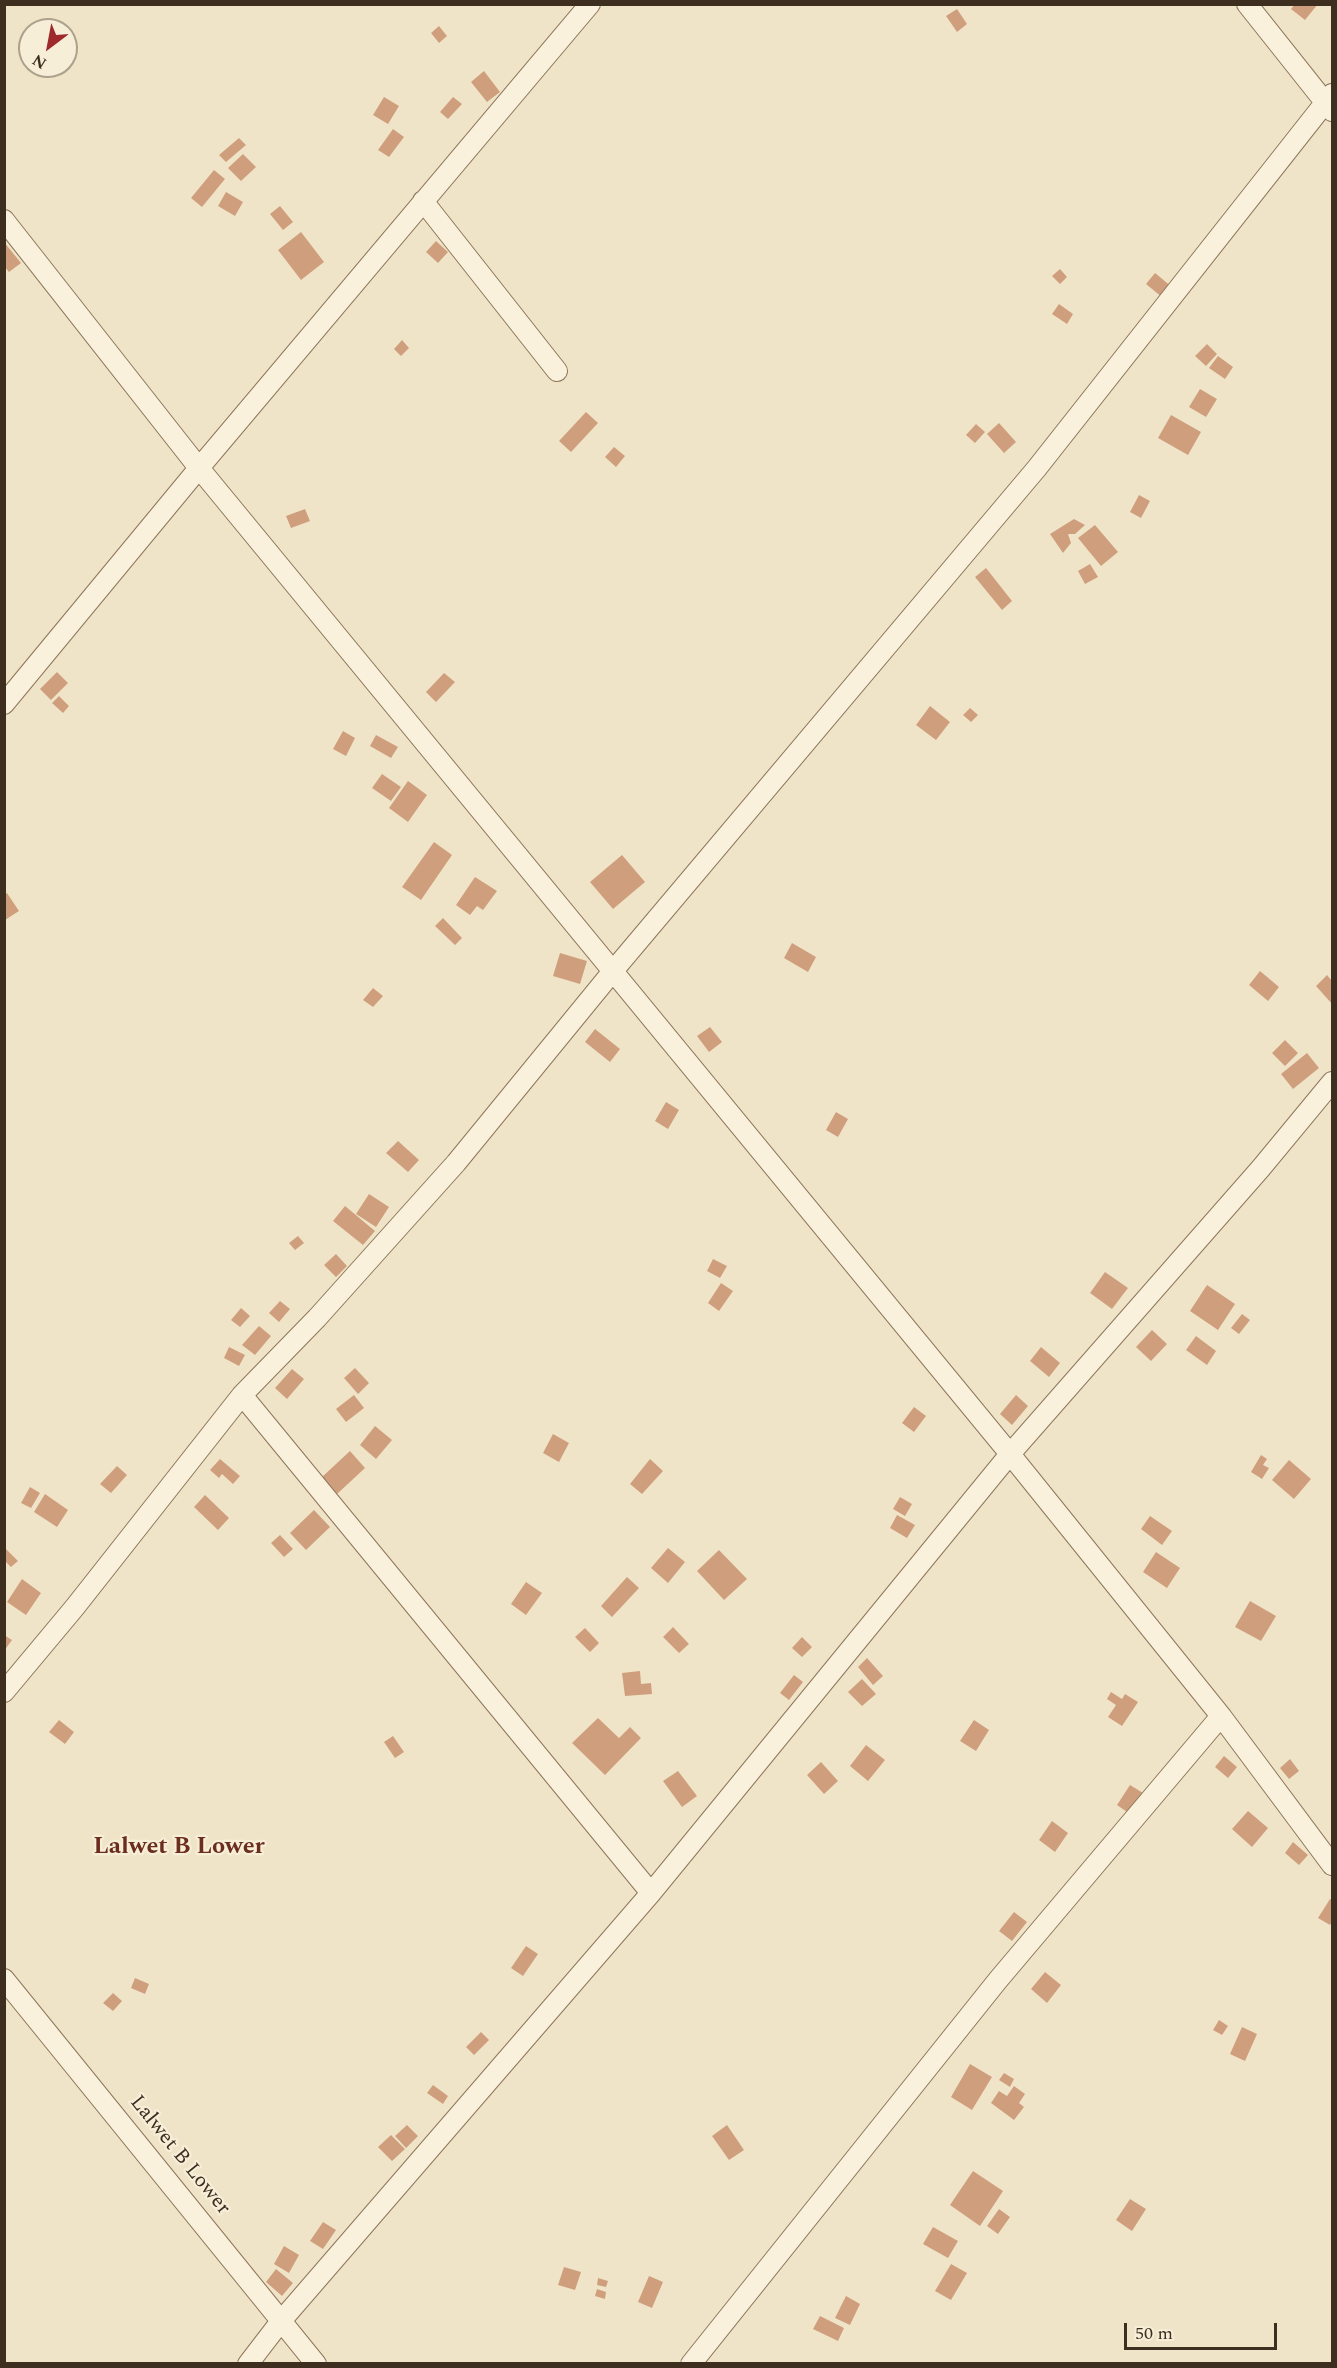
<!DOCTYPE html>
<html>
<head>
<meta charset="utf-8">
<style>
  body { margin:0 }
  #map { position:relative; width:1337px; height:2368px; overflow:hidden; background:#f0e4c8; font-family:Spectral,serif }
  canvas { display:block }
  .frame { position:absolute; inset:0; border:6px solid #3d2e20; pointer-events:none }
  .north { position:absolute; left:18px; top:18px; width:60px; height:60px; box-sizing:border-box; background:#f7eed8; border:2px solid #ada18e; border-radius:50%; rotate:212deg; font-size:16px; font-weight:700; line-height:24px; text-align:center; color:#3d2e20 }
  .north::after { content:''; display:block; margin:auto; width:21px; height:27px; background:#9e2a2b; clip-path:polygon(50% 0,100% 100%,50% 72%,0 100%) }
  .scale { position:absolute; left:1124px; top:2323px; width:153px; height:27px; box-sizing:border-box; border:3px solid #3d2e20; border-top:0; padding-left:8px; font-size:18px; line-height:21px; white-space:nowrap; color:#3d2e20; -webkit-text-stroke:4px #f7eed8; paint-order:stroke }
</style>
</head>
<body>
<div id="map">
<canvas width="1337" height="2368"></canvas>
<div class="frame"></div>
<div class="north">N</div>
<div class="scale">50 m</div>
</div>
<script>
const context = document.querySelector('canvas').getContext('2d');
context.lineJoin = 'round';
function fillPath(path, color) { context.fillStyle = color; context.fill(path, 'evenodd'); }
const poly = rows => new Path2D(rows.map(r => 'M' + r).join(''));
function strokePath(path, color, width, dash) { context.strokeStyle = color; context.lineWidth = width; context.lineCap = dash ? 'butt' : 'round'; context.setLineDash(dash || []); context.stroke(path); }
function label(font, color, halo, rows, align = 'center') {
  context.font = font + ' Spectral,serif'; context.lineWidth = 4.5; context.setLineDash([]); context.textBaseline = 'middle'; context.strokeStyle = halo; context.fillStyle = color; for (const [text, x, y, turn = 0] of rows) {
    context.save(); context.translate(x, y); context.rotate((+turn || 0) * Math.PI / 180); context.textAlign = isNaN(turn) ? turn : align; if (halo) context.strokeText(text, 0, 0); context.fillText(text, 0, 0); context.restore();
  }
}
const building = poly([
  [1295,4,1318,4,1305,20,1291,9],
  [957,9,967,24,957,32,946,16],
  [439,26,447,36,439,43,431,33],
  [484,71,500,92,487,102,471,82],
  [384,97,399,106,388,124,373,115],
  [453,97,462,104,448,119,440,112],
  [393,129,404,137,389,157,378,150],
  [239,138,246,145,226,162,219,155],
  [243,154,256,167,241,181,228,168],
  [214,170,225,179,202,207,191,198],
  [226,192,243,202,235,216,218,206],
  [280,206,293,222,283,230,270,214],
  [301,232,324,262,301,280,278,250],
  [436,241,448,252,438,263,426,252],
  [4,242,21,263,9,272,4,266],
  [1060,269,1067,277,1060,284,1052,276],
  [1155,273,1172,287,1163,298,1146,284],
  [1059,304,1073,314,1067,324,1052,314],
  [402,340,409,348,401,356,394,349],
  [1207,344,1217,354,1206,366,1195,356],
  [1218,356,1233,367,1225,379,1209,368],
  [1200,389,1217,399,1206,417,1189,407],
  [586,412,598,423,571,452,559,441],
  [1171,415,1201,432,1188,455,1158,438],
  [999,423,1016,442,1004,453,987,434],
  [976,424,985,432,975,443,966,435],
  [614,447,625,456,616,467,605,457],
  [1139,495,1150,501,1141,518,1130,512],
  [305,509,310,521,291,528,286,516],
  [1074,519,1085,525,1075,534,1068,534,1071,543,1063,553,1050,534],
  [1095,525,1118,552,1101,566,1078,538],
  [1090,564,1098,577,1085,584,1078,571],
  [986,568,1012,601,1002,610,975,577],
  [57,672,68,683,51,700,40,689],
  [444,673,455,682,436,702,426,692],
  [59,696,69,706,63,713,52,703],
  [930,706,950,722,936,740,916,725],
  [970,708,978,715,971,722,963,715],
  [343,731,355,738,346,756,333,749],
  [376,735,398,747,391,758,370,746],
  [382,774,401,787,391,801,372,788],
  [408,781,427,795,408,822,389,808],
  [434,842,452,855,421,900,402,887],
  [622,855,645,882,613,909,590,882],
  [475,877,497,891,483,910,477,906,470,915,456,905],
  [7,893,19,911,5,920,4,895],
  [443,918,462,938,455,945,435,926],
  [792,943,816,957,808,972,784,958],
  [560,953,587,961,580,984,553,976],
  [1260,971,1279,987,1268,1001,1249,985],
  [1327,975,1332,981,1332,1004,1316,986],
  [373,988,383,996,373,1007,363,1000],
  [710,1027,722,1042,709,1052,697,1036],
  [595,1029,620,1049,610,1062,585,1042],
  [1285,1040,1298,1053,1285,1066,1272,1053],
  [1307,1053,1319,1068,1293,1089,1281,1074],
  [666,1102,679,1110,668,1129,655,1121],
  [836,1112,848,1119,838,1137,826,1130],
  [398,1141,419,1160,408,1172,386,1153],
  [369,1194,389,1207,376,1227,356,1214],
  [345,1206,375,1231,363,1245,333,1221],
  [298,1236,304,1243,295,1250,289,1243],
  [336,1254,347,1266,336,1277,324,1265],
  [713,1259,727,1266,720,1278,707,1271],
  [1105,1272,1128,1288,1112,1309,1090,1293],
  [721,1283,733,1291,719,1311,708,1303],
  [1207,1285,1235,1304,1218,1330,1190,1311],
  [280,1301,290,1309,279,1322,269,1313],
  [241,1308,250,1316,240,1327,231,1320],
  [1242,1314,1250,1320,1239,1334,1231,1328],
  [259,1326,271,1336,255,1355,242,1345],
  [1152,1330,1167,1344,1151,1361,1136,1347],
  [1196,1336,1216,1351,1207,1365,1186,1350],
  [229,1347,245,1355,239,1366,224,1358],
  [1041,1347,1060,1363,1049,1377,1030,1361],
  [355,1368,369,1383,358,1394,344,1378],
  [292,1369,304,1379,287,1399,275,1388],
  [354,1395,364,1408,346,1422,336,1409],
  [1016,1395,1028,1406,1012,1425,1000,1414],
  [914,1407,926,1416,914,1432,902,1423],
  [375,1426,392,1440,376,1459,360,1445],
  [553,1434,569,1443,559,1462,543,1453],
  [350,1451,365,1468,337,1494,322,1477],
  [1261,1455,1267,1459,1263,1465,1269,1468,1262,1479,1251,1472],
  [220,1459,240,1476,233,1484,222,1474,219,1478,210,1470],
  [650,1459,663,1471,642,1494,630,1484],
  [1289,1460,1311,1479,1294,1499,1272,1480],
  [117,1466,127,1475,111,1493,100,1484],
  [30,1487,40,1493,31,1508,21,1503],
  [45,1494,68,1510,57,1527,34,1512],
  [205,1495,229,1518,218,1530,194,1507],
  [900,1497,912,1504,905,1516,893,1509],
  [314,1510,330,1527,306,1550,290,1533],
  [897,1515,915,1525,907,1538,890,1528],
  [1150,1516,1172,1531,1162,1545,1141,1529],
  [280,1535,293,1549,284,1557,271,1543],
  [4,1547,18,1561,11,1567,4,1560],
  [668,1548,685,1562,668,1583,651,1568],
  [719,1550,747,1579,724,1600,697,1571],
  [1156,1552,1180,1568,1167,1588,1143,1572],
  [627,1577,639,1588,612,1617,601,1606],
  [22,1579,41,1593,26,1615,7,1602],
  [526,1582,542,1593,526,1615,511,1604],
  [1250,1601,1276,1616,1261,1641,1235,1627],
  [673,1627,689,1644,679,1653,663,1637],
  [585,1628,599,1643,590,1652,575,1637],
  [4,1635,12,1640,4,1651],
  [802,1637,812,1647,802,1657,792,1648],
  [867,1658,883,1676,873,1685,858,1667],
  [640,1671,641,1684,651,1683,652,1694,625,1696,622,1673],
  [794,1675,803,1682,789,1700,780,1693],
  [862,1679,876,1694,862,1706,848,1692],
  [1111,1692,1122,1699,1125,1694,1138,1702,1122,1726,1108,1717,1116,1705,1107,1699],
  [598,1718,619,1738,630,1727,641,1738,605,1775,572,1743],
  [59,1720,74,1732,65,1744,49,1732],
  [974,1720,989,1730,976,1751,960,1741],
  [393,1736,404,1752,395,1758,384,1742],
  [866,1745,885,1760,868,1781,850,1766],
  [1224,1756,1237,1767,1228,1778,1215,1767],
  [1290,1759,1299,1771,1289,1779,1280,1768],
  [821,1762,838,1781,824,1794,807,1775],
  [678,1771,697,1796,682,1807,663,1781],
  [1130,1785,1143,1793,1130,1814,1117,1805],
  [1248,1811,1268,1828,1252,1847,1232,1829],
  [1052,1821,1068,1833,1055,1852,1039,1840],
  [1293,1842,1308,1855,1299,1865,1285,1853],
  [1330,1899,1332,1900,1332,1921,1330,1925,1318,1918],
  [1014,1912,1027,1922,1012,1941,999,1931],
  [526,1946,538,1954,523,1976,511,1968],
  [1045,1972,1061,1985,1047,2003,1031,1989],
  [135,1978,149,1984,145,1994,131,1988],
  [113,1993,122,2001,113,2011,103,2003],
  [1219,2020,1228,2026,1222,2035,1213,2030],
  [1242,2027,1257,2034,1245,2061,1230,2054],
  [481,2032,489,2040,474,2055,466,2047],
  [970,2064,992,2077,972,2110,951,2097],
  [1004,2073,1014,2079,1010,2087,999,2080],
  [433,2085,448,2096,443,2104,427,2093],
  [1014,2086,1025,2094,1019,2103,1024,2107,1014,2120,991,2103,999,2091,1007,2096],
  [407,2125,418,2136,406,2148,395,2136],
  [727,2125,744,2150,729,2160,712,2136],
  [391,2135,405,2149,392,2161,378,2147],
  [973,2171,1003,2191,980,2226,950,2205],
  [1130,2199,1146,2209,1132,2231,1116,2220],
  [999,2209,1010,2217,998,2234,987,2226],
  [323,2222,336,2230,323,2249,310,2241],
  [933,2227,958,2241,948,2258,923,2244],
  [284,2246,299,2255,289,2273,274,2264],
  [951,2264,967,2273,951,2300,935,2291],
  [564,2267,581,2272,575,2290,558,2285],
  [276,2269,293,2283,282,2296,266,2282],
  [649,2276,663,2282,652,2308,638,2302],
  [598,2278,608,2281,606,2287,597,2285],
  [597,2289,606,2292,605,2299,595,2296],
  [846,2296,860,2304,850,2325,835,2318],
  [820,2316,844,2328,838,2341,813,2329]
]);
const minor = poly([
  [1247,4,1332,111],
  [423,201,557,371],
  [4,220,199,468,1010,1454,1221,1716,1332,1865],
  [4,704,199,468,590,4],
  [242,1395,651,1893],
  [4,1692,75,1607,242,1395,317,1318,456,1163,613,971,1037,468,1332,94],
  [4,1979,316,2364],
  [248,2364,281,2321,651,1893,1010,1454,1261,1168,1332,1082],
  [691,2364,998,1980,1221,1716]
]);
const streetNames = [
  ["Lalwet B Lower",179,2156,51]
];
const quarterNames = [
  ["Lalwet B Lower",179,1848]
];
fillPath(building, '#cf9f7d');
strokePath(minor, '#8d765c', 22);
strokePath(minor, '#faf1dc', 20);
label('21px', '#3d2e20', '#f7eed8', streetNames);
label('bold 24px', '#6b2e1e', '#f7eed8', quarterNames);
</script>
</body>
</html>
